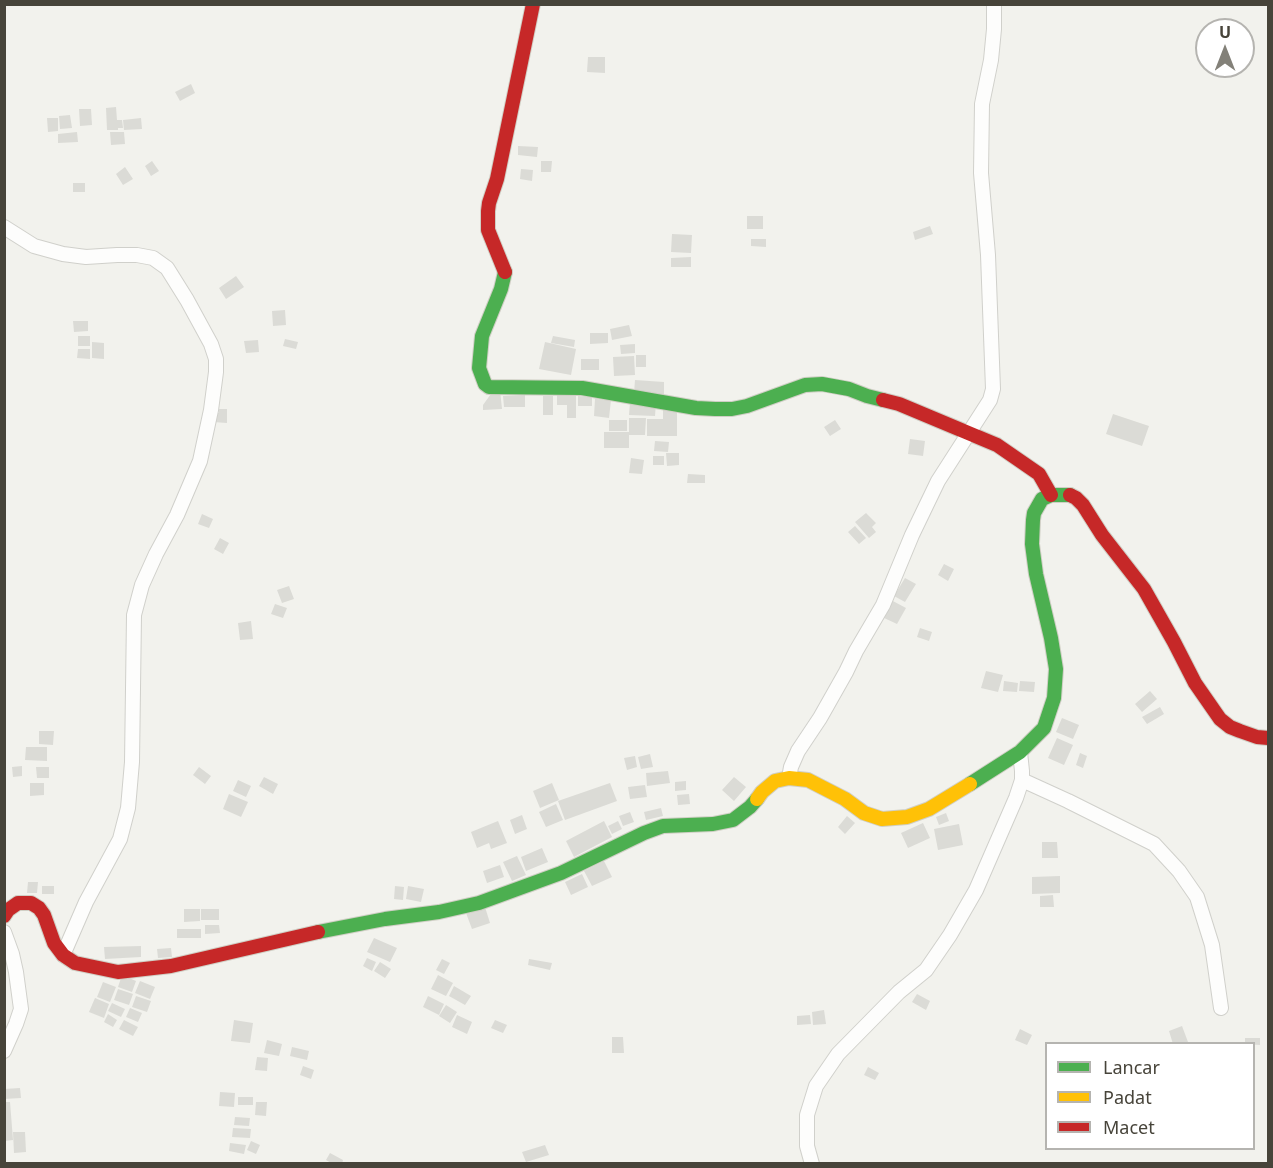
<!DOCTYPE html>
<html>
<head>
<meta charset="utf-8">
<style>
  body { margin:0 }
  #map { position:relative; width:1273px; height:1168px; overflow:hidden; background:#f2f2ed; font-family:"Noto Sans",sans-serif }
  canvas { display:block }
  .frame { position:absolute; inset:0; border:6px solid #47443a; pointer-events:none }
  .legend { position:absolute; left:1045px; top:1042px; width:210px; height:108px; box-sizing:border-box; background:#fff; border:2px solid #b5b4b0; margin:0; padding:8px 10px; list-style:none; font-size:18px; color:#47443a }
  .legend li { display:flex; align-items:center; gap:12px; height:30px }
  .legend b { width:30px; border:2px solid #b5b4b0 }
  .north { position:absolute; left:1195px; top:18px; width:60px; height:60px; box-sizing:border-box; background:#fff; border:2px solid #b5b4b0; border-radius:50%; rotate:0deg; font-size:16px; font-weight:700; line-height:24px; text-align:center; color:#47443a }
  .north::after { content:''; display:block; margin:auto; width:21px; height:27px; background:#838179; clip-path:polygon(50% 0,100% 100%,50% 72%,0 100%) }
</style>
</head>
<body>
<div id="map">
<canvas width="1273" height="1168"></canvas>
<div class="frame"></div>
<ul class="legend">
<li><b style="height:8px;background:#4caf50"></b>Lancar</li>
<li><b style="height:8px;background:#ffc107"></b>Padat</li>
<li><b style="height:8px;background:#c62828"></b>Macet</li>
</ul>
<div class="north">U</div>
</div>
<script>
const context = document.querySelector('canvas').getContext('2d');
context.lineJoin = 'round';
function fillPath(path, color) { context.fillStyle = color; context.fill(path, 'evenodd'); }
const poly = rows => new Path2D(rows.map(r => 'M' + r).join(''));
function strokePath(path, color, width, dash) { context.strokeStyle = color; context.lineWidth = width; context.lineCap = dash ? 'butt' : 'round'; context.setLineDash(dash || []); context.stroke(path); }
const building = poly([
  [588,57,605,57,605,73,587,72],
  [191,84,195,93,180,101,175,92],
  [116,107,117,120,122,120,123,128,118,128,118,130,107,130,106,108],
  [79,109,91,109,92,125,80,126],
  [70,115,72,128,60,129,59,116],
  [47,118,58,118,58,131,48,132],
  [141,118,142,129,124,130,123,120],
  [77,132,78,142,58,143,58,134],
  [110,132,124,132,125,144,111,145],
  [518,146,538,147,537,157,518,155],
  [152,161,159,171,151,176,145,166],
  [541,161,552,161,551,172,541,172],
  [125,167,133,179,123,185,116,174],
  [521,169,533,170,532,181,520,179],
  [73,183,85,183,85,192,73,192],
  [747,216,763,216,763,229,747,229],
  [930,226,933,234,915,240,913,232],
  [672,234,692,235,691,253,671,252],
  [751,239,766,239,766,247,751,246],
  [691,257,691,267,671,267,671,258],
  [236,276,244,287,226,299,219,288],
  [285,310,286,325,273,326,272,311],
  [73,321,88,321,88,331,74,332],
  [629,325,632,336,612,340,610,329],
  [590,333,608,333,608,343,590,344],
  [78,336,90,336,90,346,78,346],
  [553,336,575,340,574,347,551,343],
  [285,339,298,342,296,349,283,346],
  [258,340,259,352,246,353,244,341],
  [92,342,104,343,104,359,92,358],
  [545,342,576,349,571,375,539,369],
  [635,344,635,353,621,354,620,345],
  [78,349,90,349,90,359,77,358],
  [636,355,646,355,646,367,636,367],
  [634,356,635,375,614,376,613,357],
  [581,359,599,359,599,370,581,370],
  [635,380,664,382,664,395,634,393],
  [500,390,502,409,483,410,483,405,493,391],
  [557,393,576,393,576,418,567,418,567,405,557,405],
  [525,395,525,407,504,407,503,396],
  [543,396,553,396,553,415,543,415],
  [578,396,592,397,592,406,578,406],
  [595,399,611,400,609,418,594,416],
  [630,402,656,403,655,416,629,415],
  [219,409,227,409,227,423,213,422,213,413,219,413],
  [663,410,677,410,677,436,647,436,647,419,663,419],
  [1113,414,1149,426,1142,446,1106,434],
  [629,418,646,418,645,435,629,435,629,448,604,448,604,432,629,432],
  [609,420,627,420,627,431,609,431],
  [835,420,841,429,830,436,824,427],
  [910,439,925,441,923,456,908,454],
  [655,441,669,442,668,452,654,451],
  [666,453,679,453,679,465,667,466],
  [653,456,664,456,664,465,653,465],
  [631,458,644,460,642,474,629,473],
  [688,474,705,475,705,483,687,483],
  [866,513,876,523,872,527,876,532,869,538,855,522],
  [202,514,213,519,209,528,198,524],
  [855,526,866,538,859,544,848,532],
  [220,538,229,543,223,554,214,549],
  [944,564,954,569,948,581,938,575],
  [905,578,916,584,905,602,894,596],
  [289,586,294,599,282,603,277,590],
  [891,600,906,608,897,624,882,617],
  [275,604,287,608,283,618,271,614],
  [251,621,253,639,240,640,238,623],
  [920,628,932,632,929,641,917,637],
  [986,671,1003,675,998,692,981,688],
  [1004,681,1018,683,1017,692,1003,691],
  [1020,681,1035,682,1034,692,1019,691],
  [1150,691,1157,699,1142,712,1135,704],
  [1160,707,1164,714,1147,724,1142,717],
  [1062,718,1079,725,1073,739,1056,732],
  [39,731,54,731,53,745,39,744],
  [1057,738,1073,745,1064,765,1048,758],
  [26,747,47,747,47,761,25,760],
  [1080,753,1087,756,1083,768,1076,765],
  [650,754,653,767,641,769,638,757],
  [635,756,637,767,627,770,624,758],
  [22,766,22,776,13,777,12,767],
  [36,767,49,767,49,778,37,778],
  [199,767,211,776,205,784,193,775],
  [668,771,670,783,647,786,646,773],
  [264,777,278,784,273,794,259,786],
  [734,777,746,787,734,801,722,790],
  [238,780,251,786,246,797,233,791],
  [686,781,686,790,675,791,675,782],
  [30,783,44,783,44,795,30,796],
  [552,783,559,800,540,808,533,791],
  [610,783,617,801,565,820,558,801],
  [645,785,647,797,630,799,628,787],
  [229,794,248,802,241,817,223,809],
  [689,794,690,804,678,805,677,795],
  [556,804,563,820,546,827,539,812],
  [661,808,663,816,646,820,644,812],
  [630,812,634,822,623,826,619,816],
  [946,813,949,821,939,825,936,817],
  [522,815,527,829,515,834,510,820],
  [847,816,855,823,845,834,838,827],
  [498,821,507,843,491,849,489,843,477,848,471,832],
  [604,821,612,837,574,857,566,841],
  [618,821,622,829,612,834,608,826],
  [923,823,930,838,908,848,901,833],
  [959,824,963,845,938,850,934,829],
  [1042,842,1057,842,1058,858,1042,858],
  [542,848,548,862,526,871,521,857],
  [517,856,526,875,512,881,503,862],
  [604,861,612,877,592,886,584,871],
  [500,865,504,877,487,883,483,871],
  [582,874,588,887,571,895,565,882],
  [1060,876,1060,893,1032,894,1032,877],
  [28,882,38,882,37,893,27,893],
  [42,886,54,886,54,894,42,894],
  [395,886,404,887,403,900,394,899],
  [408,886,424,889,421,902,406,899],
  [1053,895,1054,907,1040,907,1040,896],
  [485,907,490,923,472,929,466,913],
  [184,909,200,909,200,921,184,922],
  [201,909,219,909,219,920,201,920],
  [205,925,219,925,220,933,205,934],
  [177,929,201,929,201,938,177,938],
  [374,938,397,948,390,962,367,952],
  [141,946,141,957,105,959,104,947],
  [171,948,172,957,158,958,157,949],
  [367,958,376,962,372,971,363,966],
  [442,959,450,963,444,974,436,970],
  [529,959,552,963,550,970,528,965],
  [380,962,391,969,385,978,374,971],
  [122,975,136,981,132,992,118,987],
  [438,975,453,983,446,996,431,989],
  [140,981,155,987,150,999,135,993],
  [103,982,116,987,110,1002,97,997],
  [454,986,471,996,465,1005,449,996],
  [118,989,133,994,129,1005,114,1000],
  [917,994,930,1001,926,1010,912,1002],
  [136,996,151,1001,147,1012,132,1007],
  [428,996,444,1004,439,1015,423,1007],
  [95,998,109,1004,104,1018,89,1012],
  [112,1003,125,1009,121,1017,108,1011],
  [446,1005,457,1012,450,1023,439,1016],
  [130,1008,142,1013,138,1022,126,1017],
  [824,1010,826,1024,813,1025,812,1012],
  [108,1014,117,1020,113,1027,104,1022],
  [457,1015,472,1022,467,1034,452,1027],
  [810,1015,811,1024,797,1025,797,1016],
  [124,1020,138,1027,133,1036,119,1029],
  [234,1020,253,1023,250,1043,231,1041],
  [495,1020,507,1025,503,1033,491,1028],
  [1182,1026,1188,1042,1173,1044,1169,1031],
  [1020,1029,1032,1035,1027,1045,1015,1040],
  [612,1037,623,1037,624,1053,612,1053],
  [1245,1038,1260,1038,1260,1045,1245,1044],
  [267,1040,282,1044,279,1056,264,1053],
  [292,1047,309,1051,307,1060,290,1056],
  [257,1057,268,1058,267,1071,255,1070],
  [303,1066,314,1070,311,1079,300,1075],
  [868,1067,879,1073,875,1080,864,1075],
  [20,1088,21,1098,4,1099,4,1089],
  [220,1092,235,1093,234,1107,219,1106],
  [238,1097,253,1097,253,1105,238,1105],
  [5,1102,10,1102,13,1140,5,1141],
  [256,1102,267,1102,266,1116,255,1115],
  [235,1117,250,1118,249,1126,234,1125],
  [233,1128,251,1129,250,1138,232,1137],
  [13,1132,25,1132,26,1152,14,1153],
  [251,1141,260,1145,256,1154,247,1150],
  [230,1143,246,1145,244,1154,229,1151],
  [545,1145,549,1155,526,1162,522,1152],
  [330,1153,343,1160,342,1164,333,1164,326,1160]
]);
const street = poly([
  [4,227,34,246,63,254,86,257,117,255,137,255,153,258,167,268,187,300,211,344,216,359,216,372,211,410,200,461,177,515,156,554,142,585,134,615,132,762,128,808,120,839,86,902,63,955],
  [789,778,791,767,798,751,820,718,846,672,856,651,883,605,912,535,938,481,990,400,993,389,988,255,981,173,982,104,991,60,994,29,994,4],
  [1022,780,1068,801,1154,844,1179,871,1197,897,1212,945,1221,1008],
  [4,932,12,954,16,972,21,1009,16,1024,4,1051],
  [812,1164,807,1146,807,1115,816,1086,838,1054,899,992,926,970,950,935,976,890,1016,798,1022,780,1022,771,1020,752]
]);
const fast = poly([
  [505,272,501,289,482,336,479,368,485,384,489,387,582,388,696,408,715,409,732,409,747,406,805,385,822,384,849,389,867,396,883,400],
  [970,784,1020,752,1044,728,1054,698,1056,669,1051,638,1036,574,1032,544,1033,520,1034,513,1042,499,1051,495,1070,495],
  [318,932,385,919,439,912,479,903,561,873,644,833,663,826,713,824,733,820,750,807,757,799]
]);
const slow = poly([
  [757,799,762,792,775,781,789,778,808,780,845,799,864,813,882,819,907,817,929,809,970,784]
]);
const jam = poly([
  [505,272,488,230,488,211,489,203,497,179,533,4],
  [883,400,899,404,997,445,1039,474,1051,495],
  [1070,495,1076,498,1083,505,1102,535,1144,589,1174,642,1195,683,1220,719,1230,727,1240,731,1257,737,1268,738],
  [4,916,8,910,18,903,31,903,39,908,44,915,54,943,63,955,75,963,118,972,171,966,318,932]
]);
fillPath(building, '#dbdbd6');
strokePath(street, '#d0d0cb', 16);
strokePath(fast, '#d0cfc5', 16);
strokePath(slow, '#d0cfc5', 16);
strokePath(jam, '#d0cfc5', 16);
strokePath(street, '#fdfdfc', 14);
strokePath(fast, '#4caf50', 14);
strokePath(slow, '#ffc107', 14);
strokePath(jam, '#c62828', 14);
</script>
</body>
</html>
